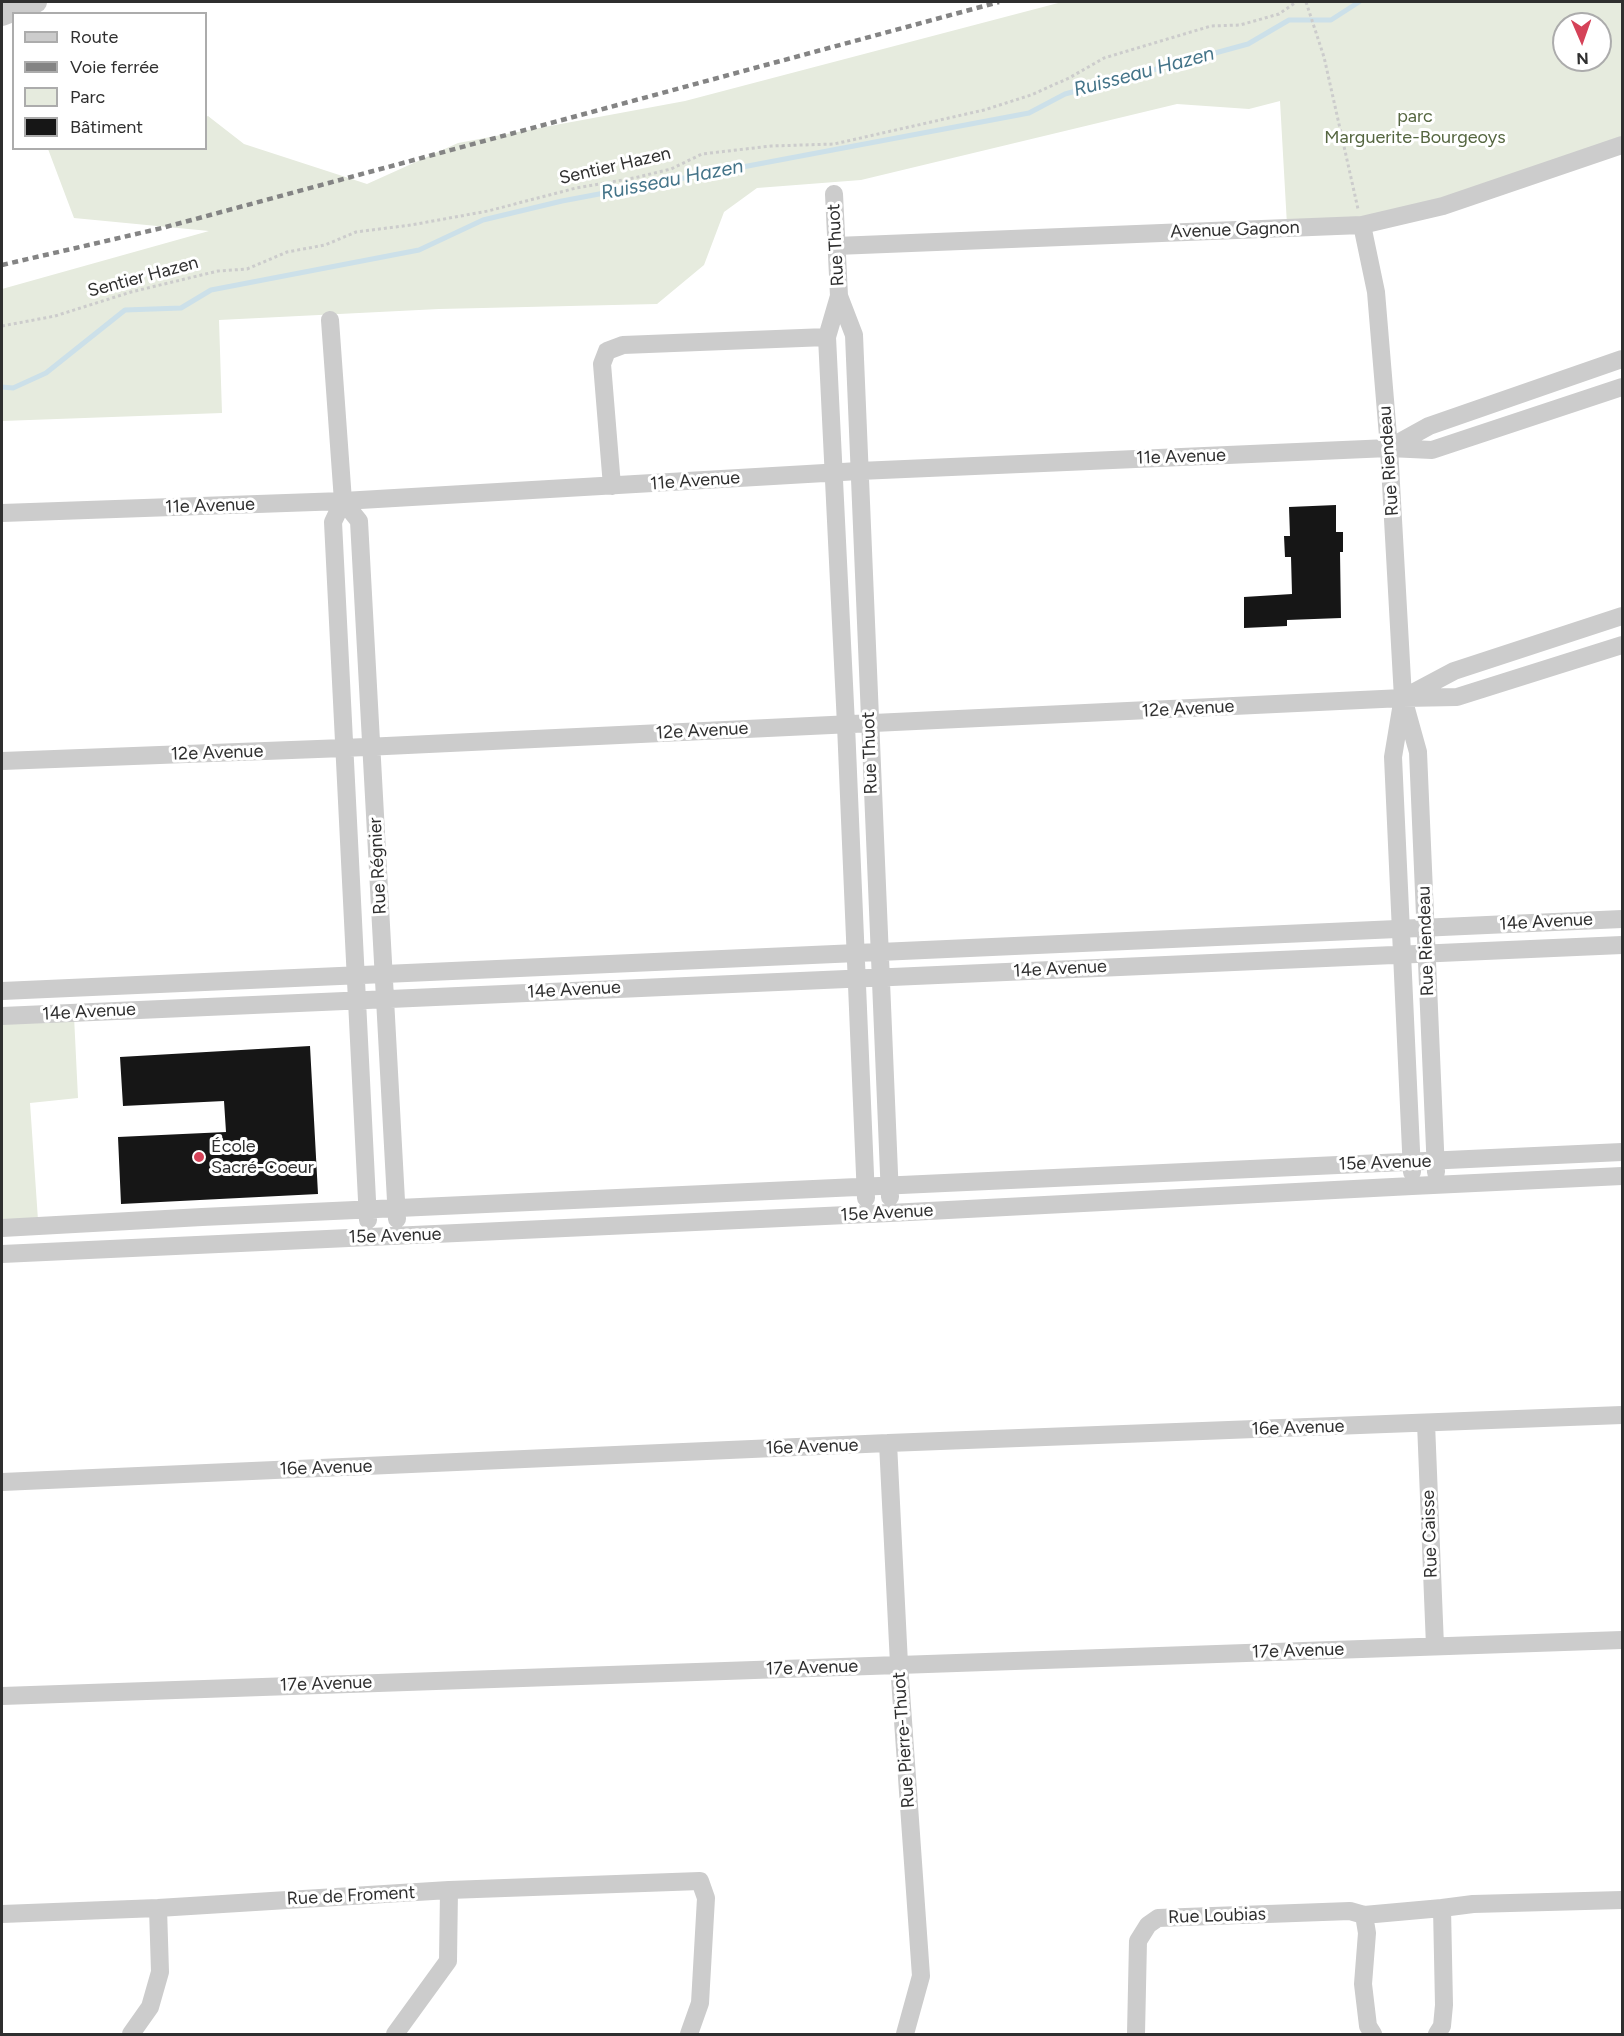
<!DOCTYPE html>
<html>
<head>
<meta charset="utf-8">
<style>
  body { margin:0 }
  #map { position:relative; width:1624px; height:2036px; overflow:hidden; background:#fff; font-family:Figtree,sans-serif }
  canvas { display:block }
  .frame { position:absolute; inset:0; border:3px solid #2f2f2f; pointer-events:none }
  .legend { position:absolute; left:12px; top:12px; width:195px; height:138px; box-sizing:border-box; background:#fff; border:2px solid #acacac; margin:0; padding:8px 10px; list-style:none; font-size:18px; color:#2f2f2f }
  .legend li { display:flex; align-items:center; gap:12px; height:30px }
  .legend b { width:30px; border:2px solid #acacac }
  .north { position:absolute; left:1552px; top:12px; width:60px; height:60px; box-sizing:border-box; background:#fff; border:2px solid #acacac; border-radius:50%; rotate:178deg; font-size:16px; font-weight:700; line-height:24px; text-align:center; color:#2f2f2f }
  .north::after { content:''; display:block; margin:auto; width:21px; height:27px; background:#d54258; clip-path:polygon(50% 0,100% 100%,50% 72%,0 100%) }
</style>
</head>
<body>
<div id="map">
<canvas width="1624" height="2036"></canvas>
<div class="frame"></div>
<ul class="legend">
<li><b style="height:8px;background:#ccc"></b>Route</li>
<li><b style="height:8px;background:#848484"></b>Voie ferrée</li>
<li><b style="height:16px;background:#e6ebde"></b>Parc</li>
<li><b style="height:16px;background:#161616"></b>Bâtiment</li>
</ul>
<div class="north">N</div>
</div>
<script>
const context = document.querySelector('canvas').getContext('2d');
context.lineJoin = 'round';
function fillPath(path, color) { context.fillStyle = color; context.fill(path, 'evenodd'); }
const poly = rows => new Path2D(rows.map(r => 'M' + r).join(''));
function strokePath(path, color, width, dash) { context.strokeStyle = color; context.lineWidth = width; context.lineCap = dash ? 'butt' : 'round'; context.setLineDash(dash || []); context.stroke(path); }
function label(font, color, halo, rows, align = 'center') {
  context.font = font + ' Figtree,sans-serif'; context.lineWidth = 6; context.setLineDash([]); context.textBaseline = 'middle'; context.strokeStyle = halo; context.fillStyle = color; for (const [text, x, y, turn = 0] of rows) {
    context.save(); context.translate(x, y); context.rotate((+turn || 0) * Math.PI / 180); context.textAlign = isNaN(turn) ? turn : align; if (halo) context.strokeText(text, 0, 0); context.fillText(text, 0, 0); context.restore();
  }
}
const green = poly([
  [1062,2,1622,2,1622,145,1362,225,1287,225,1280,101,1249,109,1177,104,861,180,757,188,724,212,704,265,657,304,439,309,219,320,222,413,2,421,2,289,209,231,74,218,48,149,206,148,206,117,208,116,244,144,367,184,458,143,685,101],
  [1564,24,1600,24,1600,60,1564,60],
  [74,1016,78,1098,30,1103,38,1220,2,1223,2,1018]
]);
const stream = poly([
  [2,387,13,388,46,373,125,310,181,308,211,290,419,250,483,220,562,201,1029,113,1065,94,1248,44,1289,20,1331,20,1359,2]
]);
const building = poly([
  [1336,505,1336,532,1343,532,1343,552,1340,552,1341,618,1287,620,1287,626,1244,628,1244,597,1292,594,1291,557,1285,557,1284,536,1290,536,1289,507],
  [310,1046,318,1194,121,1204,118,1137,226,1132,224,1101,123,1106,120,1057]
]);
const path = poly([
  [1306,2,1324,57,1358,209],
  [2,326,55,316,131,292,218,271,247,269,287,252,325,245,356,232,411,225,488,211,576,188,634,178,671,169,702,154,771,146,834,144,984,110,1031,95,1069,78,1104,58,1211,26,1240,25,1279,14,1296,2]
]);
const minor = poly([
  [834,194,839,296,854,335,890,1197],
  [1362,225,1376,292,1389,448,1403,698,1418,752,1436,1172],
  [836,246,1362,225,1443,206,1622,145],
  [839,296,827,337,846,725,866,1198],
  [330,320,343,501,333,522,368,1220],
  [1391,447,1429,426,1622,359],
  [612,486,602,364,607,351,623,345,827,337],
  [343,501,359,521,397,1219],
  [2,513,343,501,859,471,1389,448,1432,450,1622,387],
  [1407,696,1454,671,1622,616],
  [1402,703,1393,757,1412,1172],
  [2,761,344,748,1403,698,1457,697,1622,645],
  [2,991,1622,919],
  [2,1016,1622,945],
  [2,1228,202,1217,1622,1152],
  [2,1254,890,1213,1412,1186,1622,1176],
  [1426,1423,1435,1646],
  [888,1443,899,1664,921,1976,905,2034],
  [2,1482,888,1443,1622,1415],
  [2,1696,1622,1640],
  [2,1914,158,1908,449,1890,700,1881,706,1898,700,2003,689,2034],
  [1364,1915,1442,1908],
  [131,2034,150,2007,160,1972,158,1908],
  [395,2034,448,1961,449,1890],
  [1136,2034,1138,1941,1148,1925,1158,1918,1350,1911,1364,1915,1367,1933,1363,1984,1368,2026,1373,2034],
  [1437,2034,1442,2026,1444,2005,1442,1908,1473,1904,1622,1900]
]);
const tertiary = poly([
  [2,15,36,2]
]);
const rail = poly([
  [2,265,162,228,999,2]
]);
const markers = [
  [199,1157,6,"#d54258"]
];
const parkNames = [
  ["parc",1415,117],
  ["Marguerite-Bourgeoys",1415,138]
];
const streetNames = [
  ["Sentier Hazen",615,166,-13],
  ["Avenue Gagnon",1235,230,-2],
  ["Rue Thuot",836,245,-93],
  ["Sentier Hazen",143,277,-15],
  ["11e Avenue",1181,457,-2],
  ["Rue Riendeau",1389,461,-94],
  ["11e Avenue",695,481,-4],
  ["11e Avenue",210,506,-2],
  ["12e Avenue",1188,709,-3],
  ["12e Avenue",702,731,-3],
  ["12e Avenue",217,753,-2],
  ["Rue Thuot",870,753,-92],
  ["Rue Régnier",378,866,-93],
  ["14e Avenue",1546,922,-3],
  ["Rue Riendeau",1426,941,-92],
  ["14e Avenue",1060,969,-3],
  ["14e Avenue",574,990,-3],
  ["14e Avenue",89,1012,-3],
  ["15e Avenue",1385,1163,-2],
  ["15e Avenue",887,1213,-3],
  ["15e Avenue",395,1236,-2],
  ["16e Avenue",1298,1428,-2],
  ["16e Avenue",812,1447,-2],
  ["16e Avenue",326,1468,-2],
  ["Rue Caisse",1430,1534,-92],
  ["17e Avenue",1298,1651,-2],
  ["17e Avenue",812,1668,-2],
  ["17e Avenue",326,1684,-2],
  ["Rue Pierre-Thuot",904,1740,-94],
  ["Rue de Froment",351,1896,-3],
  ["Rue Loubias",1217,1916,-2]
];
const poiNames = [
  ["École",211,1147],
  ["Sacré-Coeur",211,1168]
];
const waterNames = [
  ["Ruisseau Hazen",1144,72,-15],
  ["Ruisseau Hazen",672,180,-11]
];
fillPath(green, '#e6ebde');
strokePath(stream, '#cce0e9', 5);
fillPath(building, '#161616');
strokePath(path, '#ccc', 3, [3, 3]);
strokePath(minor, '#ccc', 18);
strokePath(tertiary, '#ccc', 22);
strokePath(rail, '#848484', 4.5, [6, 4.5]);
for (const [x, y, r, color] of markers) { const dot = new Path2D(); dot.arc(x, y, r, 0, 2 * Math.PI); context.fillStyle = color; context.fill(dot); strokePath(dot, '#fff', 2); }
label('18px', '#556640', '#fff', parkNames);
label('18px', '#2f2f2f', '#fff', streetNames);
label('18px', '#2f2f2f', '#fff', poiNames, 'left');
label('italic 20px', '#447489', '#fff', waterNames);
</script>
</body>
</html>
